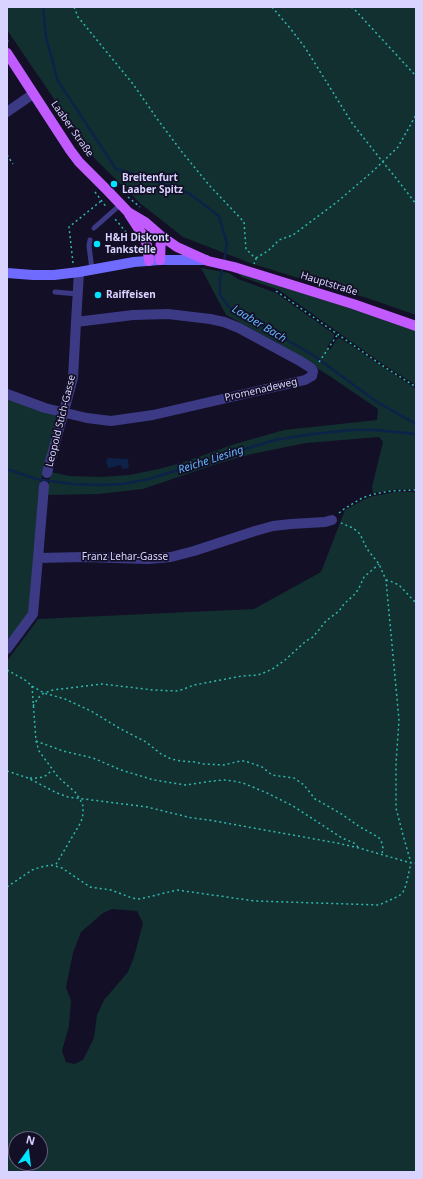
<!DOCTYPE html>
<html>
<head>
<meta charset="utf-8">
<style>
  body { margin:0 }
  #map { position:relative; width:423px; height:1179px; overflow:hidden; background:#130f26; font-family:"Noto Sans",sans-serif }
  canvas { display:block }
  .frame { position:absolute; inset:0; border:8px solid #d9d4ff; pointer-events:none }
  .north { position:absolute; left:8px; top:1131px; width:40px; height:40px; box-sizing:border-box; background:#130f26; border:1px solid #625e7d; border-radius:50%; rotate:14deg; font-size:11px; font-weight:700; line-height:16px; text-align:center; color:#d9d4ff }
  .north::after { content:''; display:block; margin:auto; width:14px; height:18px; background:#00e5ff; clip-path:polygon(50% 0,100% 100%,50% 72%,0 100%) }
</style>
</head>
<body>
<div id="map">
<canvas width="423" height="1179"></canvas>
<div class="frame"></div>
<div class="north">N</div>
</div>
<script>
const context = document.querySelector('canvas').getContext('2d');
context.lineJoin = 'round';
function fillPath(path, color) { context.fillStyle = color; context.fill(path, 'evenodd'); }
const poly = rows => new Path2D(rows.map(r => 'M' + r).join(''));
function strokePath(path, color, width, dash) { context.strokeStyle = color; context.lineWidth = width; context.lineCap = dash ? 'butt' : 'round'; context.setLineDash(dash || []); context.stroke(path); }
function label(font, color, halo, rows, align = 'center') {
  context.font = font + ' "Noto Sans",sans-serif'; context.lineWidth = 3.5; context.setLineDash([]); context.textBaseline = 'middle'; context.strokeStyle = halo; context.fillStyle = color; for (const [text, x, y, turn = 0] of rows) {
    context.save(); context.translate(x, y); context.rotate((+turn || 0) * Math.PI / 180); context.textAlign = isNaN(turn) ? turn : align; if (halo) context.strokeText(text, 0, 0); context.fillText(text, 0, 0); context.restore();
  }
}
const green = poly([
  [7,7,416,7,416,315,367,298,295,277,250,263,183,237,141,204,95,159,7,30],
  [201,268,229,273,238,279,276,293,334,334,334,337,327,347,330,350,337,339,339,338,340,338,416,389,416,489,393,490,373,493,372,487,383,442,379,437,306,443,252,454,220,463,143,489,98,494,46,495,51,472,69,476,100,477,129,475,159,469,184,462,235,444,284,430,377,420,378,409,331,377,276,342,226,315],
  [237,273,359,311,416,331,416,385,384,365,279,290,242,277],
  [7,398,57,416,40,485,29,613,7,641],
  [395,492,416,492,416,1172,7,1172,7,661,38,619,254,609,321,572,345,510,363,500,373,496],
  [112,909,137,911,143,923,134,957,128,972,104,1000,97,1015,94,1038,83,1060,74,1064,66,1062,62,1051,69,1026,71,1001,66,987,73,953,81,932,103,913],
  [16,1139,40,1139,40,1163,16,1163]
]);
const water = poly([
  [109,458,128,459,129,468,122,469,121,465,109,468,106,463,107,459]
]);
const stream = poly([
  [43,7,46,37,58,81,116,169,148,178,190,194,219,216,227,244,224,262],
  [223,267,220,278,220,295,229,307,244,317,266,328,313,355,377,402,416,424],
  [7,469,36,479,73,484,99,485,123,484,149,479,258,445,275,440,313,434,353,430,375,430,416,434]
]);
const path = poly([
  [74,7,78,17,133,84,158,120,182,152,209,185,244,222,246,249,256,259,254,264],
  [272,7,290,28,306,49,352,123,378,156,396,178,416,204],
  [351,7,356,11,416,76],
  [7,40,10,44],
  [73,136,82,149],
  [7,155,13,164],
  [95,192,107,208],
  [128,197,140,207],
  [113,254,121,252,128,239,126,232,115,219],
  [256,258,268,251,279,240,293,235,337,202,372,172,398,147,416,115],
  [73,263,69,227,101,201],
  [276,291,383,366,416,387],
  [319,362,338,334],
  [339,513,344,509,362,498,374,494,391,491,416,490],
  [386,580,390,581,399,585,416,603],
  [7,670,25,680,32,686,44,693,65,699,91,711,119,728,146,742,161,754,171,759,181,761,195,762,203,764,224,765,240,761,245,761,262,767,272,775,294,778,304,785,315,799,319,801,343,815,360,827,378,837,381,840,383,848,382,854],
  [32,686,36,741,39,751,58,777,75,792,80,799,83,806,83,814,81,822,55,866],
  [33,706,38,698,44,693,53,690,102,684,153,690,176,691,184,689,194,685,242,676,258,675,266,672,274,668,285,660,306,641,313,637,326,621,339,611,344,604,355,594,359,588,364,577,379,564],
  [36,741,63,751,93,758,121,770,154,780,186,785,213,781,225,780,233,781,243,783,267,793,293,806,342,838,354,843,358,847],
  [7,771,28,778,57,793,68,797,147,807,192,818,209,820,337,843,359,848,411,863,416,863],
  [30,778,38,778,43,777,47,775,52,770],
  [7,887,32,870,41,867,51,865,62,868,90,887,111,890,132,898,140,899,177,890,255,901,379,905,399,896,403,892,406,885,411,863,403,835,396,808,396,763,399,720,386,580,379,564,367,549,360,534,353,528,341,523]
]);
const service = poly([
  [94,228,120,205],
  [90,240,89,246,92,270],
  [55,292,78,294]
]);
const minor = poly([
  [7,112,33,94],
  [7,394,45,408,87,418,111,421,153,415,305,380,312,376,313,371,311,368,300,361,239,328,224,322,210,319,168,314,133,315,76,322],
  [47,473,73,378,76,322,79,272],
  [38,558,44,486],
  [7,649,33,614,38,558,84,557,148,559,171,557,194,551,255,531,273,526,291,524,325,522,332,520]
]);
const secondary = poly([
  [7,273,33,275,54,275,79,272,134,262,160,260,206,260]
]);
const primary = poly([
  [7,53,70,150,79,162,108,191,128,212,145,222,161,236,177,247,208,261,234,267,353,304,416,326],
  [129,214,144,237,147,245,149,261],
  [160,260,161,236]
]);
const markers = [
  [114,184,4,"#00e5ff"],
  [97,244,4,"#00e5ff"],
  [98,295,4,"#00e5ff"]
];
const streetNames = [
  ["Laaber Straße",72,129,55],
  ["Hauptstraße",329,284,17],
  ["Promenadeweg",261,390,-13],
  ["Leopold Stich-Gasse",61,421,-76],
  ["Franz Lehar-Gasse",125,557]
];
const poiNames = [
  ["Breitenfurt",122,178],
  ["Laaber Spitz",122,190],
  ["H&H Diskont",105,238],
  ["Tankstelle",105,250],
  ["Raiffeisen",106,295]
];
const waterNames = [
  ["Laaber Bach",259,324,31],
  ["Reiche Liesing",211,460,-18]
];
fillPath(green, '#12302f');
fillPath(water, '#0c2248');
strokePath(stream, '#0c2248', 2.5);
strokePath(path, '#2fb8b0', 1.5, [2, 3]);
strokePath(service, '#3d3a85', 5);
strokePath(minor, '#3d3a85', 10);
strokePath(secondary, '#6f6bff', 10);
strokePath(primary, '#c25bff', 10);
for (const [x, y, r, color] of markers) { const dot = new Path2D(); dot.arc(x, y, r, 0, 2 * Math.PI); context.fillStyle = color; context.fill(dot); strokePath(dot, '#130f26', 1.5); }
label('10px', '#d9d4ff', '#130f26', streetNames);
label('bold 10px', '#d9d4ff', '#130f26', poiNames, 'left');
label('italic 11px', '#62b6ff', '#130f26', waterNames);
</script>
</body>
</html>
